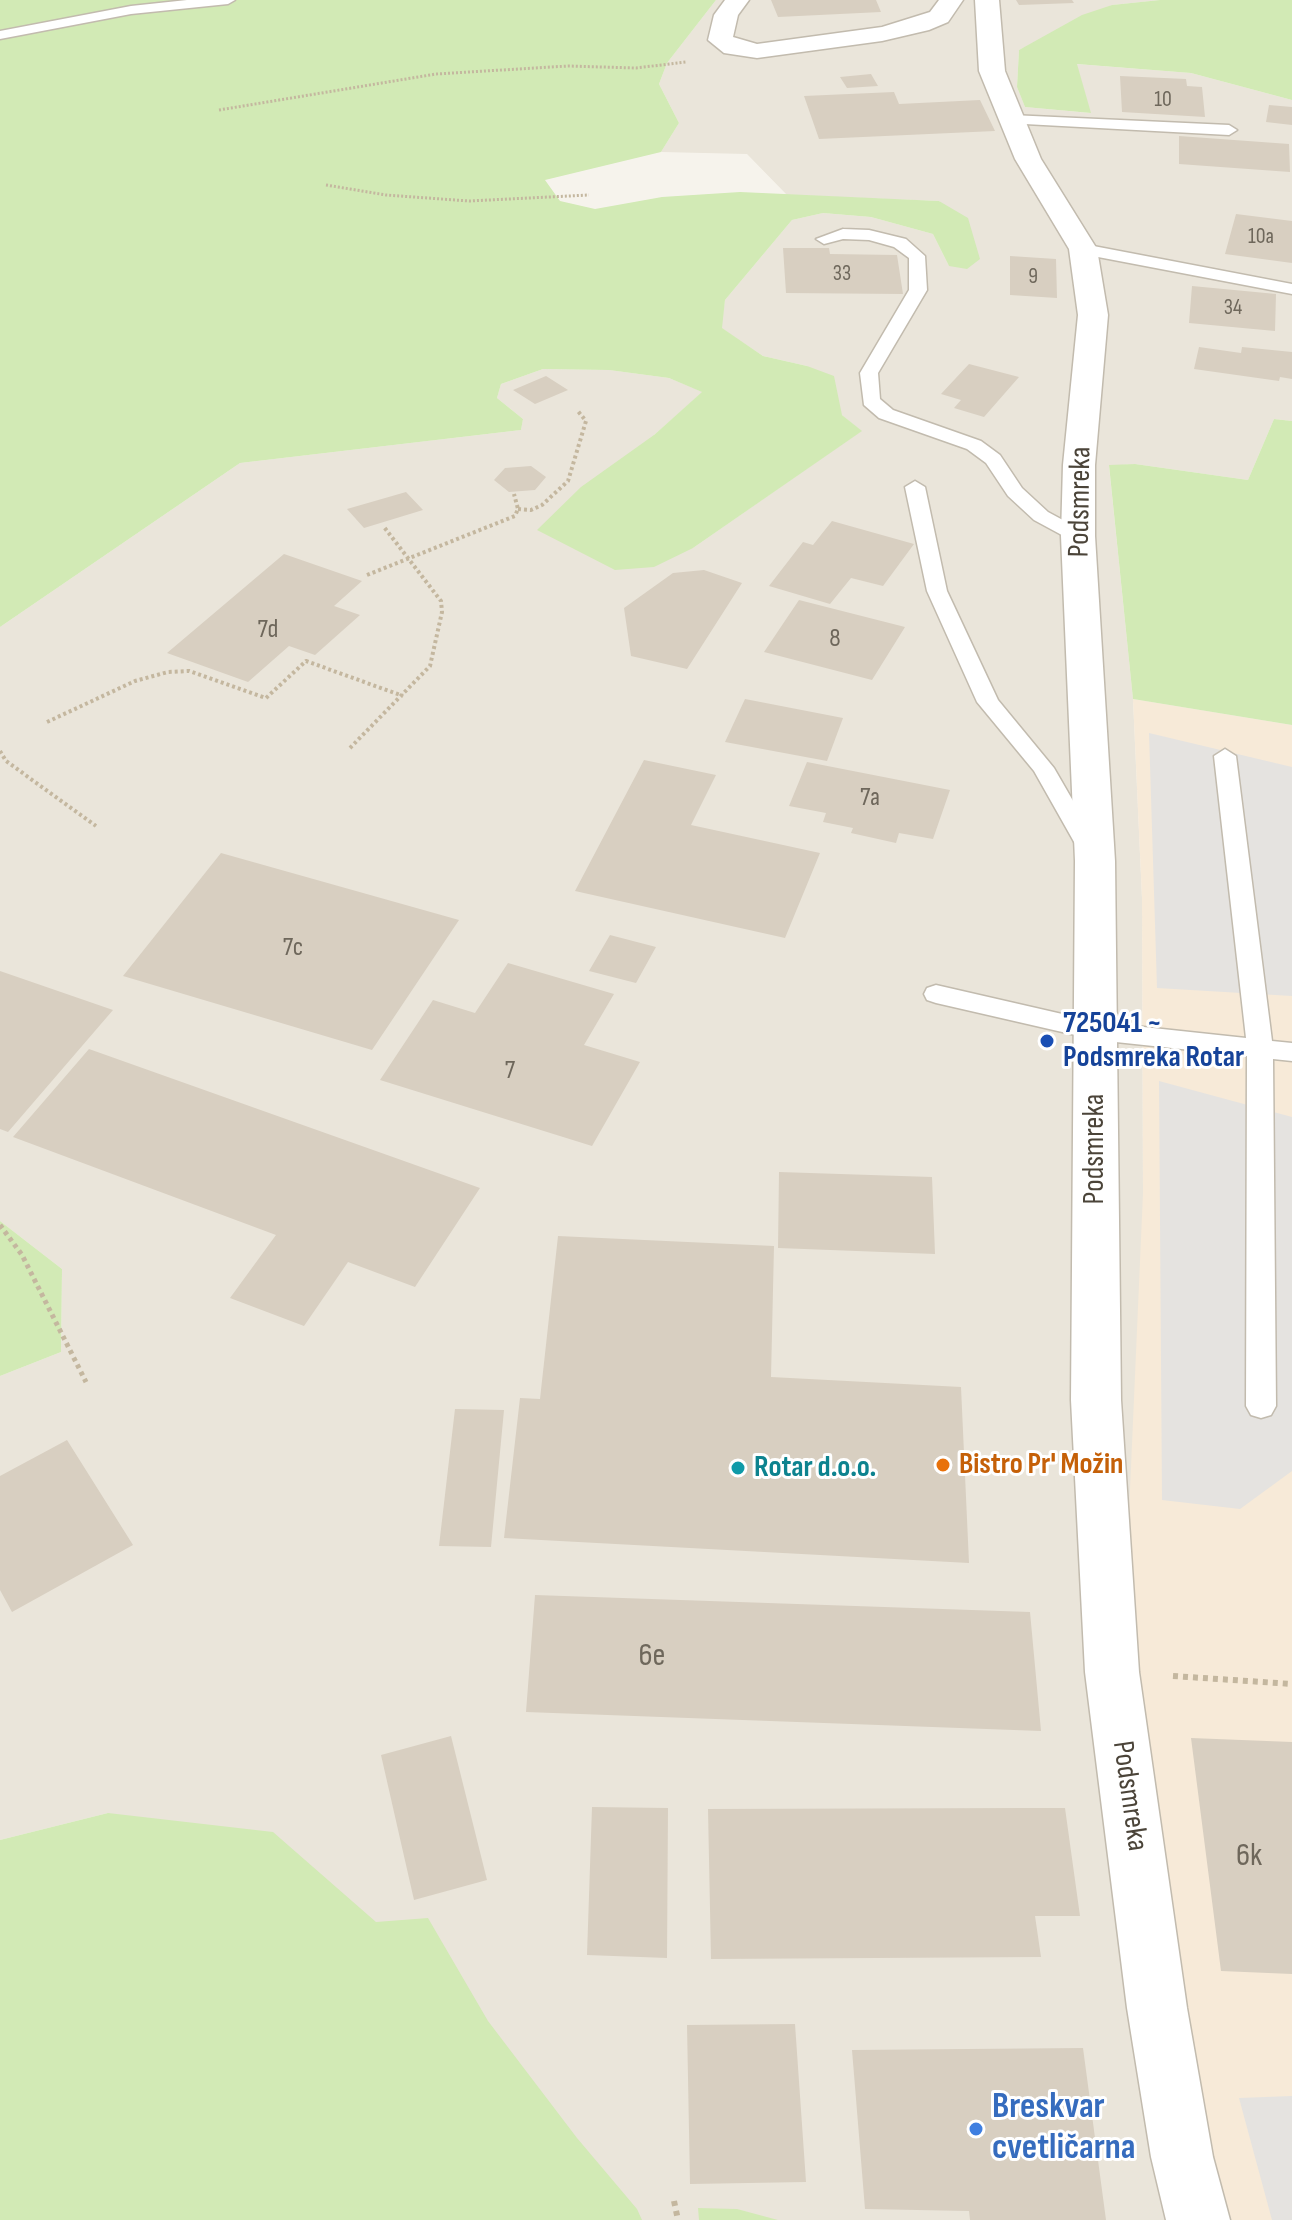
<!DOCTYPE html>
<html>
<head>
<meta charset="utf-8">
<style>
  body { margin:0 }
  canvas { display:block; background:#f6f3ec }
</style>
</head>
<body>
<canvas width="1292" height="2220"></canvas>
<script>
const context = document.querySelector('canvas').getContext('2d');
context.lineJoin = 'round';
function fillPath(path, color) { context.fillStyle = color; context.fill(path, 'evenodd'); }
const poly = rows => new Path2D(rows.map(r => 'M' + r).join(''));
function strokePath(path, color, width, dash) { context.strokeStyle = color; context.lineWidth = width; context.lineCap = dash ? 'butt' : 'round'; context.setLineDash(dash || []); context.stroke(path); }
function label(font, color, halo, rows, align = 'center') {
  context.font = font + ' "Sofia Sans Condensed",sans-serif'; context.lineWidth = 6; context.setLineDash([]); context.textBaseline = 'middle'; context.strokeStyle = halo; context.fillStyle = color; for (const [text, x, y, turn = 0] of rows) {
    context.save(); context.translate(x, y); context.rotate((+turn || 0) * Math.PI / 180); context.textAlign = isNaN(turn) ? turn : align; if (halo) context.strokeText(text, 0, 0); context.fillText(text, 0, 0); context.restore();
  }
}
const residential = poly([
  [716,0,1160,0,1112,5,1019,50,1017,87,1025,107,1090,113,1076,64,1191,73,1292,100,1292,421,1274,419,1248,480,1135,464,1109,466,1133,699,1142,898,1143,1193,1219,2220,432,2220,108,1813,0,1840,0,1376,61,1352,62,1269,0,1221,0,627,240,463,521,430,523,419,497,398,501,384,543,369,609,370,669,378,703,392,654,435,693,548,861,431,842,415,807,366,763,356,721,328,725,300,792,220,823,213,871,217,933,234,949,266,940,201,787,195,747,154,661,152,679,123,659,84,667,63]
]);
const commercial = poly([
  [1133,699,1292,725,1292,2220,1219,2220,1172,2019,1127,1558,1143,1193,1142,898]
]);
const green = poly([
  [0,0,716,0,667,63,659,84,679,123,661,152,545,180,560,201,595,209,662,197,740,192,939,201,968,218,980,259,967,269,949,266,933,234,871,217,823,213,792,220,725,300,722,328,763,356,807,366,834,376,842,415,862,431,693,548,654,567,615,570,537,530,581,487,654,435,702,392,669,378,609,370,543,369,501,384,497,398,523,419,521,430,240,463,0,627],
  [1160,0,1292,0,1292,100,1191,73,1077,64,1091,113,1025,107,1017,87,1019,50,1082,15,1112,5],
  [1274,419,1292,421,1292,725,1133,699,1109,465,1135,464,1248,480],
  [0,1221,62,1269,61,1352,0,1376],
  [108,1813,273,1832,376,1922,428,1918,488,2021,577,2138,637,2209,642,2220,0,2220,0,1840],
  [698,2208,737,2209,778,2220,699,2220]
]);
const parking = poly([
  [1149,733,1292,767,1292,996,1157,988],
  [1159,1081,1292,1117,1292,1471,1240,1509,1162,1500],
  [1292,2096,1292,2220,1272,2220,1239,2098]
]);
const building = poly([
  [771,0,876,0,881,12,778,17],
  [1016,0,1072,0,1074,3,1019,5],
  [871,74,878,86,847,88,840,77],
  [1120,76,1186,79,1187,86,1202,87,1205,117,1122,112],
  [894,92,899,104,980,100,995,131,819,139,804,96],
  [1269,105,1292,107,1292,125,1266,122],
  [1179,136,1289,144,1290,172,1179,164],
  [1236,214,1292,221,1292,263,1225,254],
  [783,248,829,248,830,254,897,255,903,294,786,293],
  [1010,256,1056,259,1057,298,1010,295],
  [1192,286,1276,294,1275,331,1189,323],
  [1199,347,1241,353,1242,347,1292,352,1292,379,1280,377,1279,381,1194,369],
  [969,364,1019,377,984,417,954,408,961,400,941,394],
  [546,376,568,390,535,404,513,390],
  [531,466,546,477,535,490,509,492,494,480,505,468],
  [406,492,423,510,364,528,347,509],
  [832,521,914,544,883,586,851,578,830,604,769,586,803,542,813,545],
  [284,554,362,581,334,606,360,615,315,655,289,646,248,682,167,653],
  [704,570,742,583,687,669,631,656,624,608,673,573],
  [799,600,905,627,872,680,764,652],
  [745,699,843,718,827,761,725,742],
  [644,760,716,775,691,825,820,853,785,938,575,891],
  [807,762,950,790,933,839,899,833,896,843,851,833,853,828,823,822,826,813,789,806],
  [221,853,459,920,372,1050,123,976],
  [610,935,656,947,636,983,589,971],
  [508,963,614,994,584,1045,640,1062,592,1146,380,1080,433,1000,475,1013],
  [0,971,113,1010,8,1132,0,1129],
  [89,1049,480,1188,415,1287,348,1262,304,1326,230,1298,276,1235,13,1137],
  [779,1172,932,1177,935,1254,778,1248],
  [558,1236,774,1246,771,1377,961,1387,969,1563,504,1538,520,1398,540,1399],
  [455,1409,504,1410,491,1547,439,1546],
  [67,1440,133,1545,12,1612,0,1590,0,1476],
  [535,1595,1030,1612,1041,1731,526,1712],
  [451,1736,487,1880,414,1900,381,1755],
  [1191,1738,1292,1742,1292,1974,1221,1971],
  [592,1807,668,1808,667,1958,587,1955],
  [1022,1808,1065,1808,1080,1916,1035,1916,1041,1957,711,1959,708,1809],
  [795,2024,806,2182,690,2184,687,2025],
  [1083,2048,1106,2220,970,2220,969,2211,865,2209,852,2050]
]);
const pathFar3 = poly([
  [219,110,436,74,568,66,636,68,686,62],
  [326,185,386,195,469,201,589,195]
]);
const pathFar2 = poly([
  [518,509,531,510,542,505,568,481,586,421,577,410],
  [367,575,515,516,518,509,514,494],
  [47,722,135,681,168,672,189,671,266,698,306,661,403,696],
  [350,748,430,666,442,612,441,601,384,527],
  [0,751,6,761,96,826]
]);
const pathFar1 = poly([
  [0,1225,22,1255,86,1382]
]);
const path = poly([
  [1173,1676,1292,1684],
  [674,2201,678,2220]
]);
const service = poly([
  [187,0,235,0,228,4,131,14,0,39,0,31,131,6,187,0],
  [1011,115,1229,125,1237,130,1229,135,1006,123,1006,117,1011,115],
  [843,229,869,230,906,239,925,256,927,290,878,373,880,399,893,410,981,441,1000,455,1022,488,1048,512,1085,532,1088,536,1085,540,1071,540,1034,520,1008,496,986,463,967,449,879,418,864,405,860,373,909,290,909,258,894,247,869,240,843,239,824,244,816,239,843,229],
  [1083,244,1292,284,1292,294,1077,253,1075,249,1083,244],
  [915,481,925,487,947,591,998,700,1054,768,1102,851,1098,856,1082,856,1034,771,977,702,927,591,905,487,915,481],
  [1225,749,1236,756,1272,1041,1292,1043,1292,1061,1273,1059,1276,1406,1271,1415,1261,1418,1251,1415,1246,1406,1247,1056,1097,1040,936,1003,927,1000,924,994,927,988,936,985,1097,1022,1246,1038,1214,756,1225,749]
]);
const minor = poly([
  [725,0,749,0,738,15,733,37,757,44,882,27,930,12,939,0,963,0,948,22,929,30,882,41,757,58,724,53,708,40,714,15,725,0]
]);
const tertiary = poly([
  [975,0,999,0,1005,71,1041,159,1097,249,1108,315,1095,465,1095,536,1115,861,1121,1400,1139,1672,1187,2008,1213,2157,1230,2220,1166,2220,1151,2157,1127,2008,1085,1672,1071,1400,1075,861,1061,536,1063,465,1078,315,1069,249,1015,159,979,71,975,0]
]);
const markers = [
  [1047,1041,8,"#1a4fb4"],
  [943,1465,8,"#e8710a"],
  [738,1468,8,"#0f9aa8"],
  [976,2129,8,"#3f7fe0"]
];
const farNumbernames = [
  ["10",1163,100],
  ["10a",1261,237],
  ["33",842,274],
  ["9",1033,277],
  ["34",1233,308]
];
const numberNames = [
  ["7d",268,630],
  ["8",835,639],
  ["7a",870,798],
  ["7c",293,948],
  ["7",510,1071]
];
const streetNames = [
  ["Podsmreka",1081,502,-89],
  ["Podsmreka",1095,1149,-90],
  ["Podsmreka",1129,1796,82]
];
const transitNames = [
  ["725041 ~",1063,1024],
  ["Podsmreka Rotar",1063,1058]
];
const foodNames = [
  ["Bistro Pr' Možin",959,1465]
];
const cultureNames = [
  ["Rotar d.o.o.",754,1468]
];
const nearNumbernames = [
  ["6e",652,1657],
  ["6k",1249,1857]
];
const nearShopnames = [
  ["Breskvar",992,2108],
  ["cvetličarna",992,2149]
];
fillPath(residential, '#eae5da');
fillPath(commercial, '#f7ead8');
fillPath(green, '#d2eab5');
fillPath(parking, '#e5e3e0');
fillPath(building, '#d8cfc1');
strokePath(service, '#c2bbae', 3);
strokePath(minor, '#c2bbae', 3);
strokePath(tertiary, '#c2bbae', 3);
strokePath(pathFar3, '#c4b79f', 3, [2, 2]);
strokePath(pathFar2, '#c4b79f', 4, [3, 3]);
strokePath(pathFar1, '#c4b79f', 5, [4, 4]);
strokePath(path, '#c4b79f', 6, [5, 5]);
fillPath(service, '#fff');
fillPath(minor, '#fff');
fillPath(tertiary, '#fff');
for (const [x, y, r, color] of markers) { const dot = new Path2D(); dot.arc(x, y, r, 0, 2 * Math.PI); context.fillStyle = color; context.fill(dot); strokePath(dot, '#fff', 3); }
label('22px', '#6e675b', null, farNumbernames);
label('26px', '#6e675b', null, numberNames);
label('30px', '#4b4439', '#fff', streetNames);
label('bold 30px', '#164399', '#fff', transitNames, 'left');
label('bold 30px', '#c56008', '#fff', foodNames, 'left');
label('bold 30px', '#0d838f', '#fff', cultureNames, 'left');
label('32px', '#6e675b', null, nearNumbernames);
label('bold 36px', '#366cbe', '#fff', nearShopnames, 'left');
</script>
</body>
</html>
